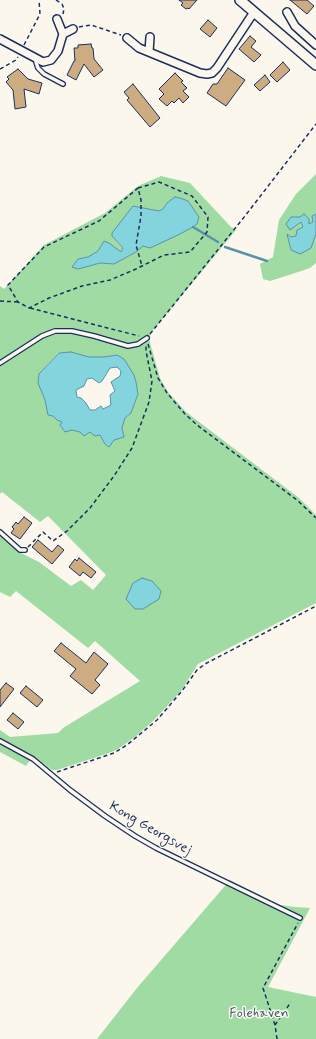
<!DOCTYPE html>
<html>
<head>
<meta charset="utf-8">
<style>
  body { margin:0 }
  canvas { display:block; background:#fbf7ec }
</style>
</head>
<body>
<canvas width="316" height="1039"></canvas>
<script>
const context = document.querySelector('canvas').getContext('2d');
context.lineJoin = 'round';
function fillPath(path, color) { context.fillStyle = color; context.fill(path, 'evenodd'); }
const poly = rows => new Path2D(rows.map(r => 'M' + r).join(''));
function strokePath(path, color, width, dash) { context.strokeStyle = color; context.lineWidth = width; context.lineCap = dash ? 'butt' : 'round'; context.setLineDash(dash || []); context.stroke(path); }
function label(font, color, halo, rows, align = 'center') {
  context.font = font + ' Mynerve,sans-serif'; context.lineWidth = 3; context.setLineDash([]); context.textBaseline = 'middle'; context.strokeStyle = halo; context.fillStyle = color; for (const [text, x, y, turn = 0] of rows) {
    context.save(); context.translate(x, y); context.rotate((+turn || 0) * Math.PI / 180); context.textAlign = isNaN(turn) ? turn : align; if (halo) context.strokeText(text, 0, 0); context.fillText(text, 0, 0); context.restore();
  }
}
const green = poly([
  [316,174,316,214,312,216,313,222,309,225,309,219,304,214,295,227,301,222,303,227,296,236,291,237,287,234,289,240,314,240,316,234,316,263,310,268,289,275,270,281,263,279,260,264,273,257,279,220,296,194],
  [161,176,190,183,231,227,236,230,151,333,149,339,160,378,168,392,186,412,299,498,316,515,316,603,198,664,181,691,154,720,135,737,118,749,109,753,57,770,52,770,33,756,26,766,0,752,0,730,10,737,58,733,63,728,140,681,95,641,88,648,16,591,10,597,0,592,0,535,21,553,39,562,71,586,81,580,93,590,106,575,48,516,40,522,2,492,0,494,0,286,4,289,44,245,105,213,138,186],
  [175,197,188,201,199,217,197,224,193,227,178,235,143,246,136,252,114,264,100,263,78,269,78,259,88,257,98,251,104,241,121,253,123,249,112,236,133,207,159,211,163,209,167,203],
  [71,352,89,357,104,357,117,355,124,359,134,375,136,382,138,394,131,413,125,418,122,428,124,437,114,440,109,447,105,444,100,435,90,432,80,432,72,430,53,416,48,415,45,400,38,383,39,374,58,353],
  [230,880,280,905,295,907,310,908,268,987,316,997,316,1039,97,1039,137,988]
]);
const water = poly([
  [175,197,180,198,188,201,199,217,197,224,193,227,178,235,150,248,143,246,136,252,114,264,100,263,78,269,72,267,78,259,88,257,98,251,104,241,109,243,121,252,123,248,112,236,112,233,133,206,159,211,163,209,167,203,175,197],
  [304,214,309,219,309,224,313,222,312,216,316,214,316,234,311,248,300,254,291,250,287,234,291,237,296,236,297,230,303,227,301,222,290,230,286,224,291,217,300,217,304,214],
  [71,352,89,357,104,357,117,355,124,359,134,375,136,382,138,394,131,413,125,418,122,428,124,437,114,440,109,447,105,444,100,435,95,436,90,432,84,436,80,432,72,430,65,432,60,425,62,422,57,420,53,416,48,415,45,400,38,383,39,374,59,353,71,352],
  [117,367,121,371,120,376,111,382,115,391,110,395,111,405,103,409,101,406,95,410,90,410,86,403,81,398,77,397,76,390,84,386,87,379,92,378,99,383,102,381,110,368,117,367],
  [142,578,152,581,161,591,159,599,143,609,135,609,126,599,133,583,142,578]
]);
const stream = poly([
  [193,227,218,242],
  [225,247,267,261]
]);
const building = poly([
  [179,0,197,0,189,9,188,8,186,9,181,5,183,3,179,0],
  [290,0,307,0,314,6,307,14,290,0],
  [208,20,217,28,210,37,200,29,208,20],
  [250,36,256,41,251,47,261,55,254,62,239,49,250,36],
  [91,44,92,48,93,48,94,59,103,70,94,77,84,64,76,80,67,75,74,61,75,61,74,48,78,48,78,45,91,44],
  [283,62,290,70,277,82,270,75,283,62],
  [228,68,245,80,226,106,207,93,213,84,217,84,228,68],
  [18,69,28,79,42,83,39,94,24,89,26,107,15,109,13,90,6,82,9,79,7,77,18,69],
  [175,73,183,81,181,82,187,88,183,91,189,97,183,103,179,98,174,103,172,101,167,106,159,99,164,94,159,89,175,73],
  [265,75,270,82,260,91,254,85,265,75],
  [133,84,160,118,150,127,127,100,129,98,124,92,133,84],
  [24,517,32,523,20,539,11,533,14,529,12,527,16,522,18,524,24,517],
  [38,540,52,552,58,545,64,550,52,564,32,547,38,540],
  [79,558,96,572,91,578,83,572,80,576,69,567,75,559,77,561,79,558],
  [61,643,86,663,94,652,108,664,95,680,100,685,92,694,70,676,76,669,54,651,61,643],
  [6,683,14,689,0,707,0,690,6,683],
  [26,686,43,700,37,707,20,693,26,686],
  [13,713,24,722,18,729,7,720,13,713]
]);
const path = poly([
  [56,0,62,4,64,9,63,14],
  [79,27,91,25,121,35],
  [24,45,40,14,39,0],
  [0,69,16,60,18,57],
  [138,188,159,182,192,196,208,217,207,232,190,252,164,255,136,269,110,280,82,286,49,298,29,308,18,302,8,285,44,247,99,221,138,188,141,200,141,216,136,245,142,266],
  [0,301,18,302],
  [30,308,139,336],
  [150,334,245,216,316,124],
  [148,344,158,378,167,393,185,414,197,425,297,500,316,518],
  [28,547,43,532,53,541,67,531,90,508,114,476,132,448,149,402,152,381,146,351,146,345],
  [57,772,114,753,127,745,157,720,182,691,197,670,205,664,316,606],
  [275,1025,263,988,298,923],
  [277,1039,275,1025,291,1002]
]);
const lane = poly([
  [37,59,36,62,38,68,44,74,63,84],
  [0,363,42,336,55,331,72,331,94,336,128,346,138,344,147,338],
  [0,532,20,550,25,550],
  [0,741,33,759,70,790,105,816,135,836,156,848,300,918]
]);
const street = poly([
  [287,12,295,26,316,45],
  [63,34,73,29],
  [127,38,139,48,200,73,207,74,212,73,217,68,254,12],
  [0,39,43,62,51,60,58,51,63,34,57,19],
  [149,52,150,37]
]);
const secondary = poly([
  [240,0,316,65]
]);
const streetNames = [
  ["Kong Georgsvej",150,829,30]
];
const parkNames = [
  ["Folehaven",259,1014]
];
fillPath(green, '#9fdba2');
fillPath(water, '#83d4dd');
strokePath(water, '#5992aa', 1);
strokePath(stream, '#5992aa', 2.5);
fillPath(building, '#ceac81');
strokePath(building, '#1b2f5e', 1);
strokePath(lane, '#1b2f5e', 6);
strokePath(street, '#1b2f5e', 10);
strokePath(secondary, '#1b2f5e', 12);
strokePath(path, '#1b2f5e', 1.5, [4, 3]);
strokePath(lane, '#fbf7ec', 3.5);
strokePath(street, '#fbf7ec', 7);
strokePath(secondary, '#fbf7ec', 9);
label('14px', '#1b2f5e', '#fbf7ec', streetNames);
label('14px', '#3c5a6f', '#fbf7ec', parkNames);
</script>
</body>
</html>
